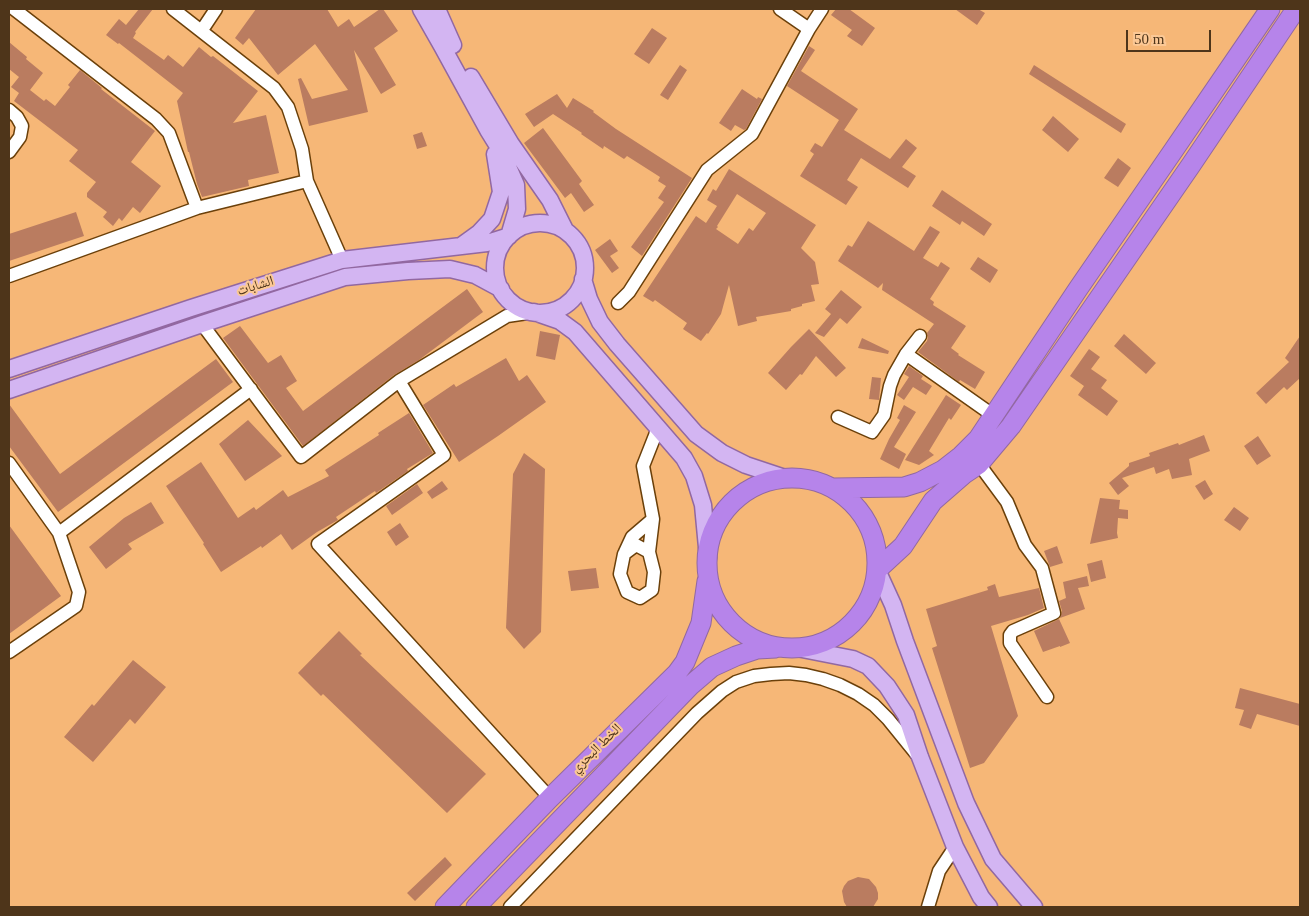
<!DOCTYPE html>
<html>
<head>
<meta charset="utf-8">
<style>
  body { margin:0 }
  #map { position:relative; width:1309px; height:916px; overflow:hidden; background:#f6b777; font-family:Georgia,serif }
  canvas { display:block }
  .frame { position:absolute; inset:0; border:10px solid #4e351a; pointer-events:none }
  .scale { position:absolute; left:1126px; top:30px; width:85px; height:22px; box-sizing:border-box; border:2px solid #4e351a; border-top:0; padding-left:6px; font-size:15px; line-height:18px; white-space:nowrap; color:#4e351a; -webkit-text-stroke:4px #fbc895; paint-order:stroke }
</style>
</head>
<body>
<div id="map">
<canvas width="1309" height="916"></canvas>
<div class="frame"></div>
<div class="scale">50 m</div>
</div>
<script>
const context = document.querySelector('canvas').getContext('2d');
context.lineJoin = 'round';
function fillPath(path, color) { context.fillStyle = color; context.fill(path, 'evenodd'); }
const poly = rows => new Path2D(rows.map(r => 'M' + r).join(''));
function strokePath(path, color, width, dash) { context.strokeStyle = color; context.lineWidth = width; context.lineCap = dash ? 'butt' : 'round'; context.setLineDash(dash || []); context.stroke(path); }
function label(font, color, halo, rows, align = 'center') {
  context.font = font + ' Georgia,"Noto Naskh Arabic",serif'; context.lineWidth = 4; context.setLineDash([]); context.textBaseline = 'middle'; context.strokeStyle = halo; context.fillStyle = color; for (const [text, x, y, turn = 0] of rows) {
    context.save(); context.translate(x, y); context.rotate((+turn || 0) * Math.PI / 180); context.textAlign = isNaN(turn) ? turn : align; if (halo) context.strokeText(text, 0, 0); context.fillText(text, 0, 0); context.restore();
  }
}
const building = poly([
  [139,9,153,9,135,32,136,33,133,38,164,60,168,55,183,67,199,47,211,57,213,56,258,91,233,123,266,115,279,173,248,180,249,186,202,197,197,184,189,152,188,152,177,101,183,93,119,43,118,44,106,35,119,19,126,25],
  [256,9,327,9,338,27,349,19,354,27,380,9,383,9,398,31,374,48,396,85,381,94,354,50,368,112,309,126,298,79,301,78,312,99,348,90,315,44,278,75,249,38,243,45,235,38],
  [836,9,849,9,875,28,862,46,847,36,852,30,831,15],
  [955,9,978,9,985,13,977,25],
  [652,28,667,38,649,64,634,54],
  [9,42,27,57,26,59,43,73,30,90,44,101,46,99,55,106,70,87,68,85,80,70,102,88,101,89,155,131,131,162,161,186,140,213,133,207,122,221,119,218,113,226,103,217,107,212,87,197,87,193,96,182,69,161,78,150,14,101,19,93,11,87,19,77,9,69],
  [809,46,815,50,801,71,858,109,844,130,890,159,906,139,917,148,902,167,916,176,908,188,861,158,847,180,858,187,846,205,800,176,814,154,810,151,815,143,822,147,839,120,787,86],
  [680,65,687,70,668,100,660,95],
  [1034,65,1126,124,1121,133,1029,74],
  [742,89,757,99,758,97,762,99,746,129,744,130,735,125,731,131,719,123],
  [557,94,567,108,573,98,594,111,593,112,616,129,692,178,642,256,631,247,664,202,658,198,666,186,658,181,660,177,627,156,624,159,604,146,603,149,581,134,582,133,553,114,534,127,525,114],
  [1053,116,1079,139,1068,152,1042,130],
  [543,128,582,181,579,184,594,205,584,212,571,193,565,198,524,143],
  [422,132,427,146,417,149,413,135],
  [1118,158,1131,168,1118,187,1104,178],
  [729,169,816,225,801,248,815,262,819,284,811,285,815,301,802,304,802,306,791,309,791,311,756,317,757,321,738,326,729,285,721,314,708,334,707,333,701,341,683,329,687,323,655,300,653,302,643,296,696,216,706,223,717,206,707,200,713,189,716,191],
  [737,194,766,213,753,231,749,228,738,244,716,229,718,227,717,226],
  [942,190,992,224,984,236,962,221,960,225,932,206],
  [76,212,84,236,9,261,9,234],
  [868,221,914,251,930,226,940,232,923,258,938,267,941,262,950,268,930,299,934,302,933,305,966,326,951,348,959,354,958,355,985,372,975,389,960,380,959,382,918,352,927,341,928,337,927,333,934,324,882,290,883,283,878,288,838,261,848,245,852,247],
  [610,239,618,251,610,256,619,268,612,273,595,250],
  [978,257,998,270,990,283,970,269],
  [467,289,483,312,419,360,394,375,303,446,223,338,240,326,268,363,281,355,297,381,286,388,303,411],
  [841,290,862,307,847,324,840,318,824,337,815,333,831,314,825,309],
  [809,329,846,368,836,377,816,356,802,375,800,374,786,390,768,373,791,347],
  [540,331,560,335,555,360,536,356],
  [1124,334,1156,363,1146,374,1114,346],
  [1300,336,1300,378,1287,390,1284,387,1266,404,1256,393,1289,362,1285,358],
  [862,338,889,351,888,354,858,348],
  [1089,349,1100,357,1091,369,1107,380,1101,388,1118,401,1107,416,1078,395,1084,386,1070,376],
  [506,358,519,381,527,375,546,402,498,436,459,462,423,405,454,384,456,387],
  [216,359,233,382,58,512,9,446,9,404,60,474],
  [909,366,923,376,921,379,932,386,926,395,913,387,904,400,897,395,909,377,904,374],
  [872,377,881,378,879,400,869,399],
  [946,395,961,405,951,420,949,418,929,451,934,455,919,465,905,460],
  [904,405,916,412,894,447,906,454,899,469,880,459,889,439,900,420,897,418],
  [409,413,433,453,407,469,408,471,376,493,375,491,336,517,338,520,317,532,292,550,281,534,262,548,261,546,221,572,203,544,204,543,166,486,201,462,238,518,254,507,256,510,283,490,288,497,329,476,325,470,379,435,378,433],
  [248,420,282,456,245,481,219,444],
  [1204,435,1210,451,1189,459,1192,475,1172,479,1169,469,1156,474,1154,467,1122,478,1129,486,1118,495,1109,483,1129,466,1129,463,1150,456,1149,453,1178,443,1179,445],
  [1258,436,1271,456,1257,465,1244,446],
  [524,453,545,469,541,632,524,649,506,628,513,474],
  [1205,480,1213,494,1204,500,1195,486],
  [442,481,448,489,432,499,427,492],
  [417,484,423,493,392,515,386,506],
  [1100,498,1120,500,1119,509,1128,510,1128,519,1118,518,1117,533,1118,538,1090,544],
  [151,502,164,523,128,544,132,549,106,569,89,547,124,518],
  [1234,507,1249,518,1240,531,1224,520],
  [400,523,409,537,396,546,387,532],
  [9,525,61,596,9,634],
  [1057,546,1063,563,1050,567,1044,551],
  [1102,560,1106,578,1091,582,1087,564],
  [596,568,599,588,571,591,568,571],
  [1087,576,1089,586,1078,588,1085,609,1060,618,1062,611,1059,601,1066,598,1063,582],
  [995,584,999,597,1039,588,1044,608,1028,615,991,626,1018,716,984,763,970,768,932,648,937,646,926,609,988,590,987,587],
  [1059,619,1070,643,1060,647,1060,646,1043,652,1034,631],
  [339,631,362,654,360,655,486,774,447,813,323,694,321,696,298,673],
  [133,660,166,687,135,724,130,719,93,762,64,737,92,704,94,706],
  [1240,688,1300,704,1300,726,1257,714,1251,729,1239,725,1244,710,1235,708],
  [445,857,452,865,415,901,407,893],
  [858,877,869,879,876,887,878,893,878,899,873,907,847,907,844,902,842,891,844,886,848,881]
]);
const minor = poly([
  [14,9,156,119,169,133,197,208],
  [173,9,274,88,288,107,302,149,307,181,342,260],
  [780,9,809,29],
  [202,30,216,9],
  [9,110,17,117,22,126,20,137,9,152],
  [9,276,197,208,307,181],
  [618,303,629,292,707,170,752,134,809,29,822,9],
  [202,324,301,457,399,381,507,316,534,312],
  [906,354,994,416],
  [399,381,444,455,318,544,550,798],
  [838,417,872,432,884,415,890,386,894,375,906,354,920,336],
  [9,463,59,533,79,592,76,606,9,652],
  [979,464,1007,502,1025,545,1042,568,1054,613,1013,631,1010,635,1010,643,1025,665,1047,697],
  [59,533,251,389],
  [636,545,649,552,654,572,652,590,640,598,627,592,620,574,624,554,636,545],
  [625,552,632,537,653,519],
  [649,552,653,519,643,466,658,428],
  [510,907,697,713,722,691,736,682,754,676,771,674,789,673,806,675,823,679,840,685,858,694,874,705,888,719,918,756],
  [928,907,939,871,955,847]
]);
const major = poly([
  [437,9,453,45],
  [471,77,511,144,550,200,565,230],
  '495 268a45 45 0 1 1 90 0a45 45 0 1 1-90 0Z',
  [461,246,479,233,492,219,501,192,495,154],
  [583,279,589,299,600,322,617,344,696,434,722,453,746,465,785,478],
  [534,312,560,321,575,332,684,458,694,476,703,505,708,558],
  [9,369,191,308,342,260,487,243,509,236,517,209,516,185,501,151,488,130,442,46,421,9],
  [9,390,202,324,345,277,408,271,450,269,475,275,501,289],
  [877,570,893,605,905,641,966,803,993,859,1034,907],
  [797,648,853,659,868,666,887,686,906,715,920,757,955,847,981,897,989,907]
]);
const highway = poly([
  '707 563a85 85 0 1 1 170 0a85 85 0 1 1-170 0Z',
  [833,488,904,487,920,482,943,470,961,456,978,439,1078,289,1173,151,1270,9],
  [877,570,903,546,933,501,964,474,979,464,1011,426,1191,165,1296,9],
  [445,907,550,798,677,673,685,662,701,623,707,581],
  [476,907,691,685,712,667,736,656,757,649,776,648]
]);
const streetNames = [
  ["الشابات",256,288,-17],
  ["الخط البحري",598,750,-44]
];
fillPath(building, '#ba7c60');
strokePath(minor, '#6b400a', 15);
strokePath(major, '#9268a1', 19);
strokePath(highway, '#9268a1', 21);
strokePath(minor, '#fff', 12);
strokePath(major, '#d3b5f2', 16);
strokePath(highway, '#b684ea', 19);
label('14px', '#4e351a', '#fbc895', streetNames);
</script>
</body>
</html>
